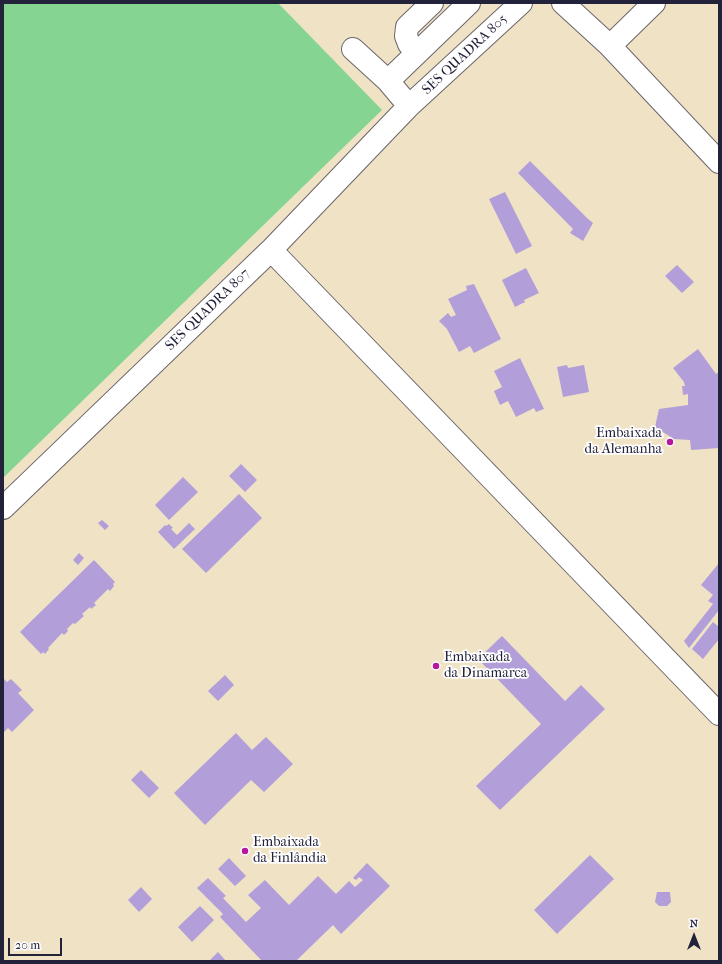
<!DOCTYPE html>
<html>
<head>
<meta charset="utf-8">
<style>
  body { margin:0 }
  #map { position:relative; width:722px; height:964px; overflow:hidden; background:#f0e2c5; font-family:"IM FELL French Canon",serif }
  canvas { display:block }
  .frame { position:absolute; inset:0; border:4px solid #22223b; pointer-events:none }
  .north { position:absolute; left:674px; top:916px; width:40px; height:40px; -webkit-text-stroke:3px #fff; paint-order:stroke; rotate:0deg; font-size:11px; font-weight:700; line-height:16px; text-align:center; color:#22223b }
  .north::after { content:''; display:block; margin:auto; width:14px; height:18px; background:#22223b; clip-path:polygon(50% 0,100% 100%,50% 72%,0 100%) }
  .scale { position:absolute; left:8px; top:938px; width:54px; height:18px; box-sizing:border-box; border:2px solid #22223b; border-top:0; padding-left:5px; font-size:12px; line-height:14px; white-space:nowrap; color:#22223b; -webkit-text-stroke:3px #fff; paint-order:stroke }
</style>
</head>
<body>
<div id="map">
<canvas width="722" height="964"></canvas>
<div class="frame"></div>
<div class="north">N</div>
<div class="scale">20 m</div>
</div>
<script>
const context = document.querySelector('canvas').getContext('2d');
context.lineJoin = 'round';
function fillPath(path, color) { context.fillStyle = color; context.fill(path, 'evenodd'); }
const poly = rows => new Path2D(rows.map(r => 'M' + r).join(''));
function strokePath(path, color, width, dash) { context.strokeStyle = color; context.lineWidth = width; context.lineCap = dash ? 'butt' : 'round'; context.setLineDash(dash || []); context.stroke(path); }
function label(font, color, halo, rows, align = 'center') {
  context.font = font + ' "IM FELL French Canon",serif'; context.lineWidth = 3.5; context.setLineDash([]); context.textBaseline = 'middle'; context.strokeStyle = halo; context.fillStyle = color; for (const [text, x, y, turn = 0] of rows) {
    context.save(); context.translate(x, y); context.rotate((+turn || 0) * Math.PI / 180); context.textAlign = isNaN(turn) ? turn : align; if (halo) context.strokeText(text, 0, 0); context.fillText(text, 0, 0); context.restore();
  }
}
const green = poly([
  [3,3,278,3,382,110,3,478]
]);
const building = poly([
  [530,161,587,218,593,223,583,241,570,233,573,229,518,173],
  [505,192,532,246,516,254,489,199],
  [677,265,694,282,682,293,665,276],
  [526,268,539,293,524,300,525,302,515,307,502,280],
  [474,284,501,339,474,353,470,346,459,352,447,329,439,321,448,313,451,317,456,315,448,299,467,290,466,286],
  [698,349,716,374,719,372,719,448,691,450,690,440,674,439,655,427,659,409,688,405,688,394,683,395,682,386,685,386,684,382,673,368],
  [520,358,544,409,536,412,534,408,516,417,508,401,500,405,494,391,502,387,494,371],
  [567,365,568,368,584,365,589,392,563,397,557,367],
  [241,464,257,480,245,492,229,476],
  [183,477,198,492,169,520,155,505],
  [239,494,262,518,206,573,182,549],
  [102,520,109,526,105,530,98,523],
  [189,523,195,529,174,549,158,532,165,525,166,526,169,524,173,528,171,529,177,535],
  [79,553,84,558,78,565,73,560],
  [94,560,115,582,113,584,114,586,110,591,108,589,94,603,96,605,91,609,90,607,82,614,84,616,75,624,73,623,67,629,68,631,64,635,62,633,48,648,49,649,45,654,43,652,41,654,20,632],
  [719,563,719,610,689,648,684,641,713,604,708,601,713,595,701,585],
  [713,622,719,627,719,639,703,659,692,649],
  [502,636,565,701,581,685,605,709,500,810,476,786,541,724,478,659],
  [225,675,234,685,218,701,208,691],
  [3,678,7,682,11,679,22,690,18,693,34,710,12,732,8,728,3,733],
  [236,733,252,750,266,737,293,764,264,792,251,780,205,825,174,793],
  [141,770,159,788,149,798,131,780],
  [590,855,614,879,557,934,534,910],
  [229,858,246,876,235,886,218,869],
  [367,863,390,886,341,934,333,925,296,961,262,961,220,917,223,914,197,888,208,878,226,896,223,898,246,922,261,908,248,895,265,880,289,905,318,876,336,894,349,881,355,887,363,880,359,877,356,880,353,878],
  [141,887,152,899,139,912,128,900],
  [657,892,670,892,671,902,667,906,659,906,655,902],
  [200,906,214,920,192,942,178,927],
  [218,952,226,961,209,961]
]);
const minor = poly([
  [563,3,610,46,654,3],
  [610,46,719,162],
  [353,49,388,81],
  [417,53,409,44,406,36,407,27,432,3],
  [409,106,388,81,469,3],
  [271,250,719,714],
  [3,508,271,250,409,106,521,3]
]);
const markers = [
  [670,442,4,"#b5179e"],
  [436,666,4,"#b5179e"],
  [245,851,4,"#b5179e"]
];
const streetNames = [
  ["SES QUADRA 805",465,55,-43],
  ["SES QUADRA 807",208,310,-44]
];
const poiNames = [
  ["Embaixada",662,434,"right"],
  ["da Alemanha",662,450,"right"],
  ["Embaixada",444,658],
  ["da Dinamarca",444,674],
  ["Embaixada",253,843],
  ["da Finlândia",253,859]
];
fillPath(green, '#86d492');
fillPath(building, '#b29ed9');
strokePath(minor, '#6a656b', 24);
strokePath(minor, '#fff', 22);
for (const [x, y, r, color] of markers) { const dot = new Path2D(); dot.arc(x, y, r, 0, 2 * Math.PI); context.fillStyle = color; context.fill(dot); strokePath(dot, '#fff', 1.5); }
label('14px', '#22223b', '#fff', streetNames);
label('14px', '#22223b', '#fff', poiNames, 'left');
</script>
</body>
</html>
